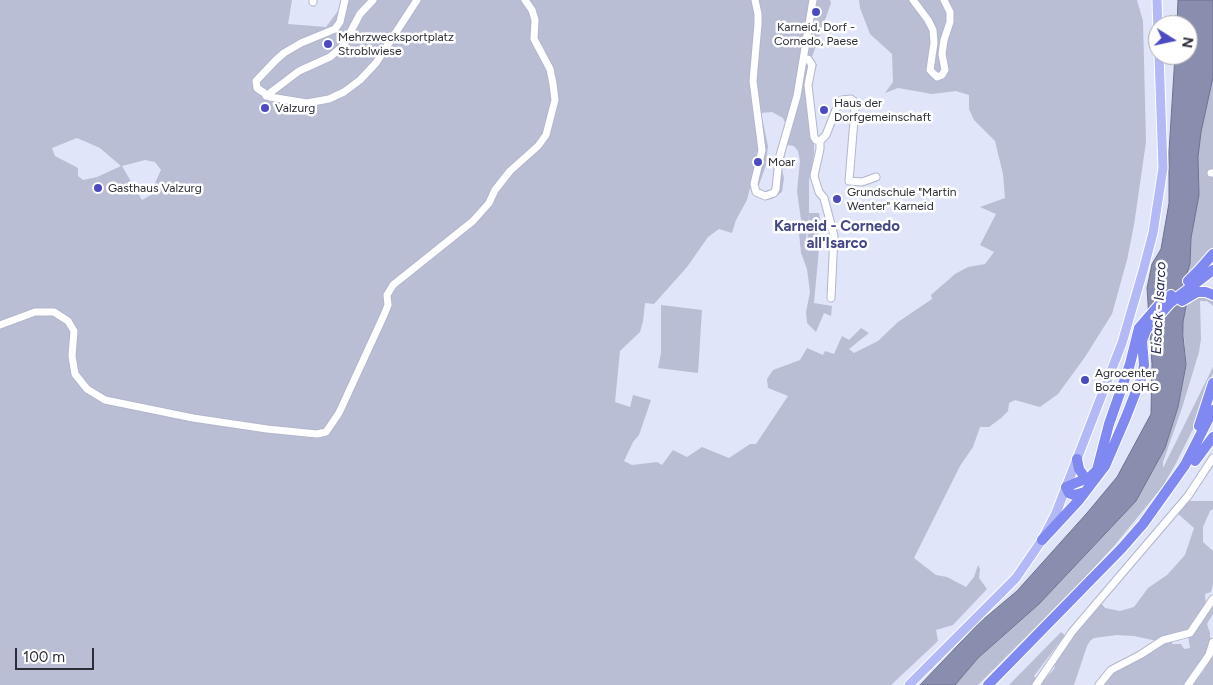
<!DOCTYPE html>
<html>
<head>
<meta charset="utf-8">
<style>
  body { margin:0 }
  #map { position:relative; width:1213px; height:685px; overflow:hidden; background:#e1e5fa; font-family:Figtree,sans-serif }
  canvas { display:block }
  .north { position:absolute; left:1148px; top:15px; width:50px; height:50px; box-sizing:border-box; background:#fff; border:1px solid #ababaf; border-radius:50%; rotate:100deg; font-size:14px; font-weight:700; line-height:20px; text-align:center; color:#2c2d36 }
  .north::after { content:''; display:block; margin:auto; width:18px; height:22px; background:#4b4ac0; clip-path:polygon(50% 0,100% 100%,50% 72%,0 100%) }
  .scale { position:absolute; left:15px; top:648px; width:79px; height:22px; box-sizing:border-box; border:2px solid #2c2d36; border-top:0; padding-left:6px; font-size:15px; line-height:18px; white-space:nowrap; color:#2c2d36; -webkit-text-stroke:4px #fff; paint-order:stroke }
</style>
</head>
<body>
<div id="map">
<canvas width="1213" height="685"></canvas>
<div class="north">N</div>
<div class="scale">100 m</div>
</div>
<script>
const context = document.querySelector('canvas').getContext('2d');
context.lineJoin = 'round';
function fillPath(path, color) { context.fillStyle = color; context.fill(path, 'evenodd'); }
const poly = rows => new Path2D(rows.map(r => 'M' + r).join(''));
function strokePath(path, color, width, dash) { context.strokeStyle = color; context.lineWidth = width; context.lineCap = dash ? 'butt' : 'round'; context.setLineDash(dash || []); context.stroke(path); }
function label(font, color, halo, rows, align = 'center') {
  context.font = font + ' Figtree,sans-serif'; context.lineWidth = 5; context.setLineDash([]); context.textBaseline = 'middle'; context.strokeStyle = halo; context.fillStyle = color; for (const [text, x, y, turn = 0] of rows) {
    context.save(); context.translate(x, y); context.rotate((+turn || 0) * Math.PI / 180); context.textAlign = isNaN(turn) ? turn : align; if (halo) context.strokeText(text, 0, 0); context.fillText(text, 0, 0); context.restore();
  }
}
const green = poly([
  [0,0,292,0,288,24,326,27,346,0,830,0,831,3,812,57,817,65,813,77,812,85,814,101,814,154,809,181,809,213,819,213,821,224,817,239,819,240,819,246,807,246,809,214,805,247,819,249,814,303,832,306,831,316,824,313,816,332,807,323,806,312,810,292,807,269,801,253,799,233,801,220,797,191,800,161,798,151,794,146,787,145,782,169,784,178,782,192,772,199,766,200,756,196,750,188,747,200,736,220,732,233,719,229,708,237,687,267,654,304,645,303,643,321,640,332,620,351,615,402,630,407,633,395,651,400,639,435,633,442,624,461,632,465,657,462,662,465,673,450,687,457,702,447,729,458,750,444,756,444,788,396,768,388,767,379,773,370,800,360,807,348,823,355,825,351,834,354,842,336,849,340,861,328,869,333,849,349,854,353,878,341,898,322,932,299,931,295,955,274,968,267,985,264,994,252,980,245,996,214,980,207,1005,198,1003,174,995,141,974,120,969,109,969,95,956,91,932,94,898,88,885,93,893,82,892,54,870,34,860,8,859,0,1137,0,1143,21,1146,142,1134,225,1127,260,1112,314,1085,357,1058,394,1040,407,1015,400,1009,403,1008,411,1001,418,989,427,980,427,973,447,960,466,914,558,936,575,947,577,966,587,974,577,978,565,980,569,979,578,987,589,953,625,936,630,938,641,891,685,0,685],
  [772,112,783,118,786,125,776,157,773,189,764,191,759,188,759,185,766,165,768,146,761,113],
  [77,138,100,148,121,166,97,177,83,180,78,176,78,168,55,156,52,148],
  [145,160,155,162,161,170,155,183,156,186,156,192,142,200,122,166],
  [1213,77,1213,249,1207,257,1185,279,1190,264,1191,238,1199,195,1198,157,1201,132],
  [1197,295,1213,298,1213,306,1207,301,1200,301,1201,339,1199,352,1182,408,1163,462,1163,468,1213,367,1213,373,1197,421,1175,465,1163,486,1114,546,1080,583,978,685,955,685,978,658,1039,604,1136,501,1165,448,1178,407,1186,365,1183,322,1187,301],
  [661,305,702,310,698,373,658,368,661,353],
  [1189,501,1213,501,1213,509,1210,511,1203,527,1203,542,1213,551,1213,584,1211,592,1205,594,1206,605,1188,630,1157,641,1134,636,1117,635,1094,638,1090,641,1087,646,1074,685,1040,685,1054,669,1056,660,1076,632,1100,602,1105,608,1120,611,1134,607,1148,588,1167,575,1185,555,1194,528,1177,513],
  [1213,603,1213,614,1207,624,1210,633,1210,642,1206,656,1184,685,1101,685,1113,671,1137,660,1149,650,1173,639,1172,644,1181,644,1184,649,1190,648,1188,636,1193,634,1197,630,1200,621],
  [1061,632,1065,635,1034,676,1037,679,1033,685,1009,685],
  [1213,649,1213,685,1191,685,1203,672]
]);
const water = poly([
  [1178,0,1213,0,1213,77,1201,132,1198,157,1199,195,1191,238,1190,264,1185,279,1187,301,1183,322,1183,336,1186,365,1178,407,1165,448,1136,501,1039,604,978,658,955,685,920,685,979,623,1017,591,1087,513,1117,477,1151,414,1152,364,1147,288,1152,264,1161,249,1169,203,1169,152,1175,55,1188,55,1188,25,1177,25,1178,0]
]);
const minor = poly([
  [345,0,340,22,335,29,301,43,284,53,276,60,256,81,257,88,270,97,307,103,329,99,344,92,360,80,376,63,417,0],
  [755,0,758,14,758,24,753,81,762,150,754,184,756,192,765,196,774,193,776,189,779,159,797,96,813,0],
  [913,0,928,20,933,30,934,43,930,70,937,77,942,75,945,70,942,54,944,40,950,22,950,12,944,0],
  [313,2,313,0],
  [804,59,808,59,812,65,808,85,814,137,816,140,820,141,820,149,814,176,819,192,824,198,834,236,831,298],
  [266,96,299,71,330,57,343,46,360,14,373,0],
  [820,141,826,135,839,102,842,100,851,99,855,102,855,108,849,181,862,182,876,177],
  [1211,173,1213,173],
  [0,325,35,312,54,312,68,321,74,331,72,356,75,374,87,389,105,400,193,418,267,429,317,434,326,432,339,413,384,315,388,305,387,295,393,285,473,221,489,203,495,190,510,171,538,146,546,135,555,100,553,84,550,69,534,39,535,20,532,10,525,0],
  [1036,685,1072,632,1188,496,1213,458],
  [1099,685,1111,670,1140,655,1163,640,1190,633,1213,599],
  [1188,685,1209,655,1213,642]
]);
const major = poly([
  [1157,0,1158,31],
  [909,685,1016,578,1042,540,1056,513,1122,343,1143,271,1153,233,1163,168,1159,55]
]);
const highway = poly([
  [1188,281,1199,270,1213,254],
  [1182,301,1197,292,1206,292,1213,295],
  [1199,426,1213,383],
  [1077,459,1079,469,1086,479],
  [1195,461,1213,437],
  [1085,492,1074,495,1069,493,1066,487,1090,477,1097,470,1109,424,1130,364,1139,328,1159,305,1171,295],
  [1042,540,1079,500,1105,466,1126,417,1142,376,1144,365,1142,341,1146,330,1170,303,1213,270],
  [988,685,1122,548,1143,524,1185,465,1213,410]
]);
const markers = [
  [816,12,5,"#4b4ac0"],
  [328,44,5,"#4b4ac0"],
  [265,108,5,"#4b4ac0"],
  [824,110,5,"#4b4ac0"],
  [758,162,5,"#4b4ac0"],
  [98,188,5,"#4b4ac0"],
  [837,199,5,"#4b4ac0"],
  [1085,380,5,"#4b4ac0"]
];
const poiNames = [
  ["Karneid, Dorf -",816,27,"center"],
  ["Cornedo, Paese",816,41,"center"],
  ["Mehrzwecksportplatz",338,37],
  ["Stroblwiese",338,51],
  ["Haus der",834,103],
  ["Dorfgemeinschaft",834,117],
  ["Valzurg",275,108],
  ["Moar",768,162],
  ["Gasthaus Valzurg",108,188],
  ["Grundschule \"Martin",847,192],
  ["Wenter\" Karneid",847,206],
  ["Agrocenter",1095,373],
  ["Bozen OHG",1095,387]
];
const waterNames = [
  ["Eisack - Isarco",1159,308,-87]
];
const quarterNames = [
  ["Karneid - Cornedo",837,227],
  ["all'Isarco",837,244]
];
fillPath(green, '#b9bed5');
fillPath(water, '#898eaf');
strokePath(water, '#6d718b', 1);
strokePath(minor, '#b2b6cb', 9);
strokePath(major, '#fff', 11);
strokePath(highway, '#fff', 12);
strokePath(minor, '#fff', 7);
strokePath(major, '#b3b8f7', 9);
strokePath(highway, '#8089f2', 10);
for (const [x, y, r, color] of markers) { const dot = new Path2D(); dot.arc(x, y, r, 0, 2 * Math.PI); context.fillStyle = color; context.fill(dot); strokePath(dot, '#fff', 2); }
label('12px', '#2c2d36', '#fff', poiNames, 'left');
label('italic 14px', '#242753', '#fff', waterNames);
label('bold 15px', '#444986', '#fff', quarterNames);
</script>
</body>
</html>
